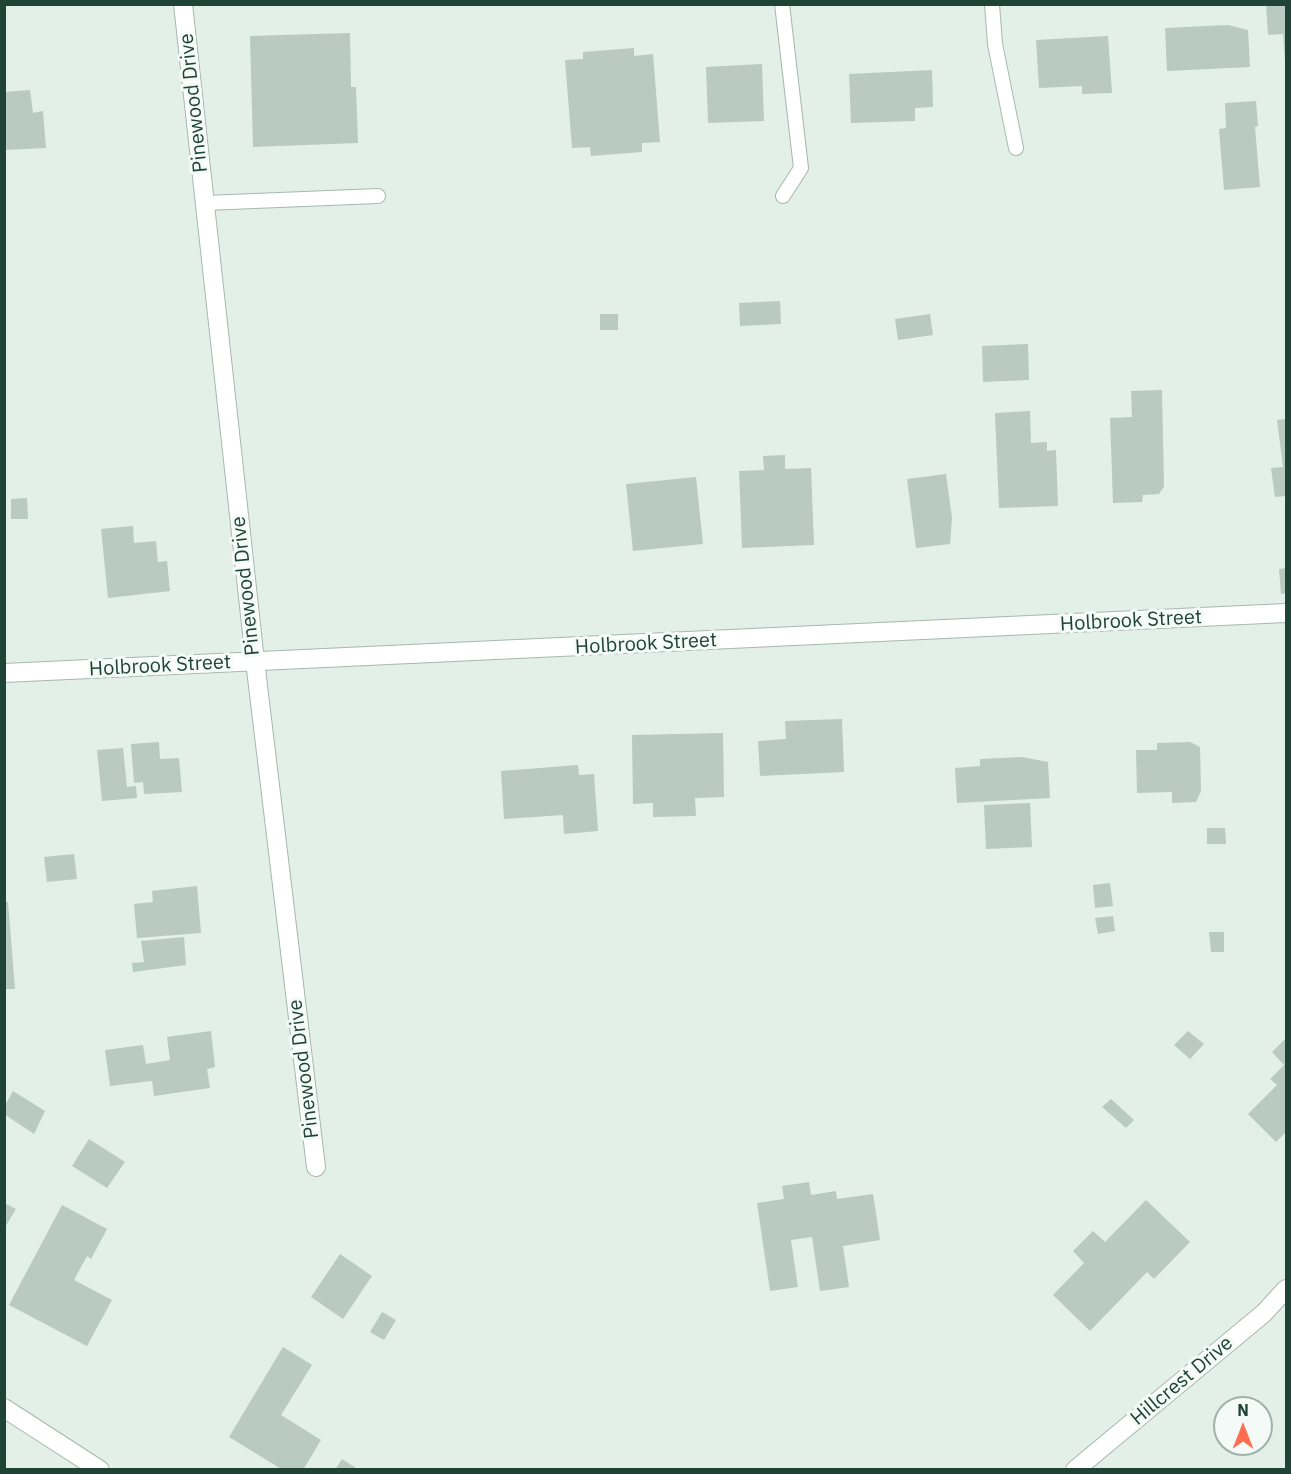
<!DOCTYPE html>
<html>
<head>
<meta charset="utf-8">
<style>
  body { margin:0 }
  #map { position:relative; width:1291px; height:1474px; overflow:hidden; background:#e3efe9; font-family:"IBM Plex Sans",sans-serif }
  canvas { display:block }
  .frame { position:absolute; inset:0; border:6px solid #204337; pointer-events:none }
  .north { position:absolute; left:1213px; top:1396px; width:60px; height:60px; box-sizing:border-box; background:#f4faf7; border:2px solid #9fb1aa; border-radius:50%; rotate:0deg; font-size:16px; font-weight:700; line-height:24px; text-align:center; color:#204337 }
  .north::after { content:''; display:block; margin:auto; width:21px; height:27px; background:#ff6e51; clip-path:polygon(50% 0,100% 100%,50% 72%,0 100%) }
</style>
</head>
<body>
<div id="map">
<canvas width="1291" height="1474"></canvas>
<div class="frame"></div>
<div class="north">N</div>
</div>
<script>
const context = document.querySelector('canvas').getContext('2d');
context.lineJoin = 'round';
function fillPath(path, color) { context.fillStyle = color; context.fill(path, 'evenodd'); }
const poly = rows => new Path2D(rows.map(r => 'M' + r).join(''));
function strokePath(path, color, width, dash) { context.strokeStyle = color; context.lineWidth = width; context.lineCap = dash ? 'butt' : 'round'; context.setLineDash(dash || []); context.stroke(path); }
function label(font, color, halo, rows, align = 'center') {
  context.font = font + ' "IBM Plex Sans",sans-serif'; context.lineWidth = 6; context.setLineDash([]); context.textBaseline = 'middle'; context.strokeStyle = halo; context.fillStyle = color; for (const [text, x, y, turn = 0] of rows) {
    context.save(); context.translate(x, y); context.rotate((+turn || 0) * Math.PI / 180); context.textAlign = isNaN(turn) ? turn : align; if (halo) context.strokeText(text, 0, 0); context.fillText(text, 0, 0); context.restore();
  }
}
const building = poly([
  [1266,4,1286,4,1286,61,1285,61,1283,34,1268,35],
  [1228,25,1248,30,1250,67,1167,71,1165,28],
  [350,33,351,87,356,87,358,143,253,147,250,36],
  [1108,36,1112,93,1082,94,1082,86,1039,88,1036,40],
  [634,48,634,56,653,54,660,142,642,143,642,152,591,156,590,147,572,148,565,60,583,59,583,52],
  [762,64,764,121,708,123,706,67],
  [932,70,933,107,915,108,915,121,851,123,849,74],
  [30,90,33,113,43,111,46,148,4,150,4,92],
  [1256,101,1258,126,1255,127,1260,187,1224,190,1219,129,1226,128,1225,103],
  [780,301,781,324,740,326,739,303],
  [600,314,618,314,618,330,600,330],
  [930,314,933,335,898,340,895,319],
  [1028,344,1029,380,983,382,982,346],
  [1162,390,1164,487,1159,494,1143,495,1142,502,1113,503,1110,418,1132,417,1131,391],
  [1030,411,1031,443,1047,442,1047,451,1056,450,1058,506,999,508,995,413],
  [1286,419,1286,496,1275,497,1271,468,1283,467,1277,420],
  [785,455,785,469,811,468,814,545,742,548,739,471,764,470,763,456],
  [946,474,952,518,950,544,916,548,907,479],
  [696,477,703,544,633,551,626,484],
  [27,498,28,519,11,519,11,499],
  [133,526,134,543,156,541,158,562,167,561,170,591,108,598,101,529],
  [1286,568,1286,593,1281,594,1279,569],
  [842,719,844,772,760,776,758,741,786,739,785,721],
  [723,733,724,797,695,798,696,816,653,817,653,803,633,804,632,735],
  [159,742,160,759,179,758,182,792,144,794,143,782,134,783,131,744],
  [1190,742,1200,747,1201,791,1196,802,1172,803,1172,792,1137,793,1136,750,1157,750,1157,743],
  [123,748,127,787,136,786,137,798,102,801,97,750],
  [1022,757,1048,762,1050,798,957,803,955,768,980,766,980,759],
  [578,765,579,775,594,774,598,831,564,834,563,815,504,819,501,771],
  [1030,803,1032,847,986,849,984,805],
  [1207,828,1225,828,1226,844,1207,844],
  [74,854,77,879,47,882,44,857],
  [1110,883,1113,906,1095,908,1093,885],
  [197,886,201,933,137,938,134,904,153,902,152,891],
  [4,902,8,902,15,989,4,989],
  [1113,916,1115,931,1098,934,1095,918],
  [1209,932,1224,932,1224,952,1211,952],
  [184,937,186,965,133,972,132,963,144,962,141,941],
  [211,1031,215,1067,207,1069,210,1088,154,1096,152,1081,110,1086,105,1050,143,1045,146,1064,170,1060,167,1037],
  [1188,1031,1204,1044,1190,1059,1174,1045],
  [1286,1038,1286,1132,1276,1142,1248,1114,1277,1085,1270,1079,1284,1065,1272,1052],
  [13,1091,45,1111,34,1134,4,1114,4,1107],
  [1111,1099,1134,1120,1126,1128,1102,1107],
  [89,1139,125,1162,107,1188,72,1166],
  [809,1182,811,1195,836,1191,837,1199,873,1194,880,1240,843,1246,849,1287,820,1291,812,1237,791,1240,798,1287,770,1291,757,1203,784,1199,782,1186],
  [1146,1200,1190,1242,1154,1279,1147,1272,1090,1331,1053,1295,1084,1263,1073,1251,1093,1231,1105,1242],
  [4,1203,16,1209,4,1229],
  [62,1205,107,1229,91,1259,87,1256,74,1280,112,1300,87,1346,9,1305],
  [340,1254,372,1276,343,1319,311,1297],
  [382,1312,396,1320,384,1340,370,1332],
  [283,1347,312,1365,281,1415,321,1440,303,1470,283,1470,229,1437],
  [342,1459,359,1470,335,1470]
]);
const service = poly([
  [782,4,801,168,783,196],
  [992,4,995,44,1016,148],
  [205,203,378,196]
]);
const minor = poly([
  [183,4,255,661,316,1167],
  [4,673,1286,613],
  [4,1408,100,1470],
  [1075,1470,1264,1313,1286,1289]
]);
const streetNames = [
  ["Pinewood Drive",194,103,-96],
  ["Pinewood Drive",246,586,-96],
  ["Holbrook Street",1131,621,-3],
  ["Holbrook Street",646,644,-3],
  ["Holbrook Street",160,666,-3],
  ["Pinewood Drive",304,1069,-97],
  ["Hillcrest Drive",1182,1381,-40]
];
fillPath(building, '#b8cac1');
strokePath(service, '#a5b8b0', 16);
strokePath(minor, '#a5b8b0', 20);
strokePath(service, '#fff', 14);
strokePath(minor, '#fff', 18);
label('20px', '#204337', '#f4faf7', streetNames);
</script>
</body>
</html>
